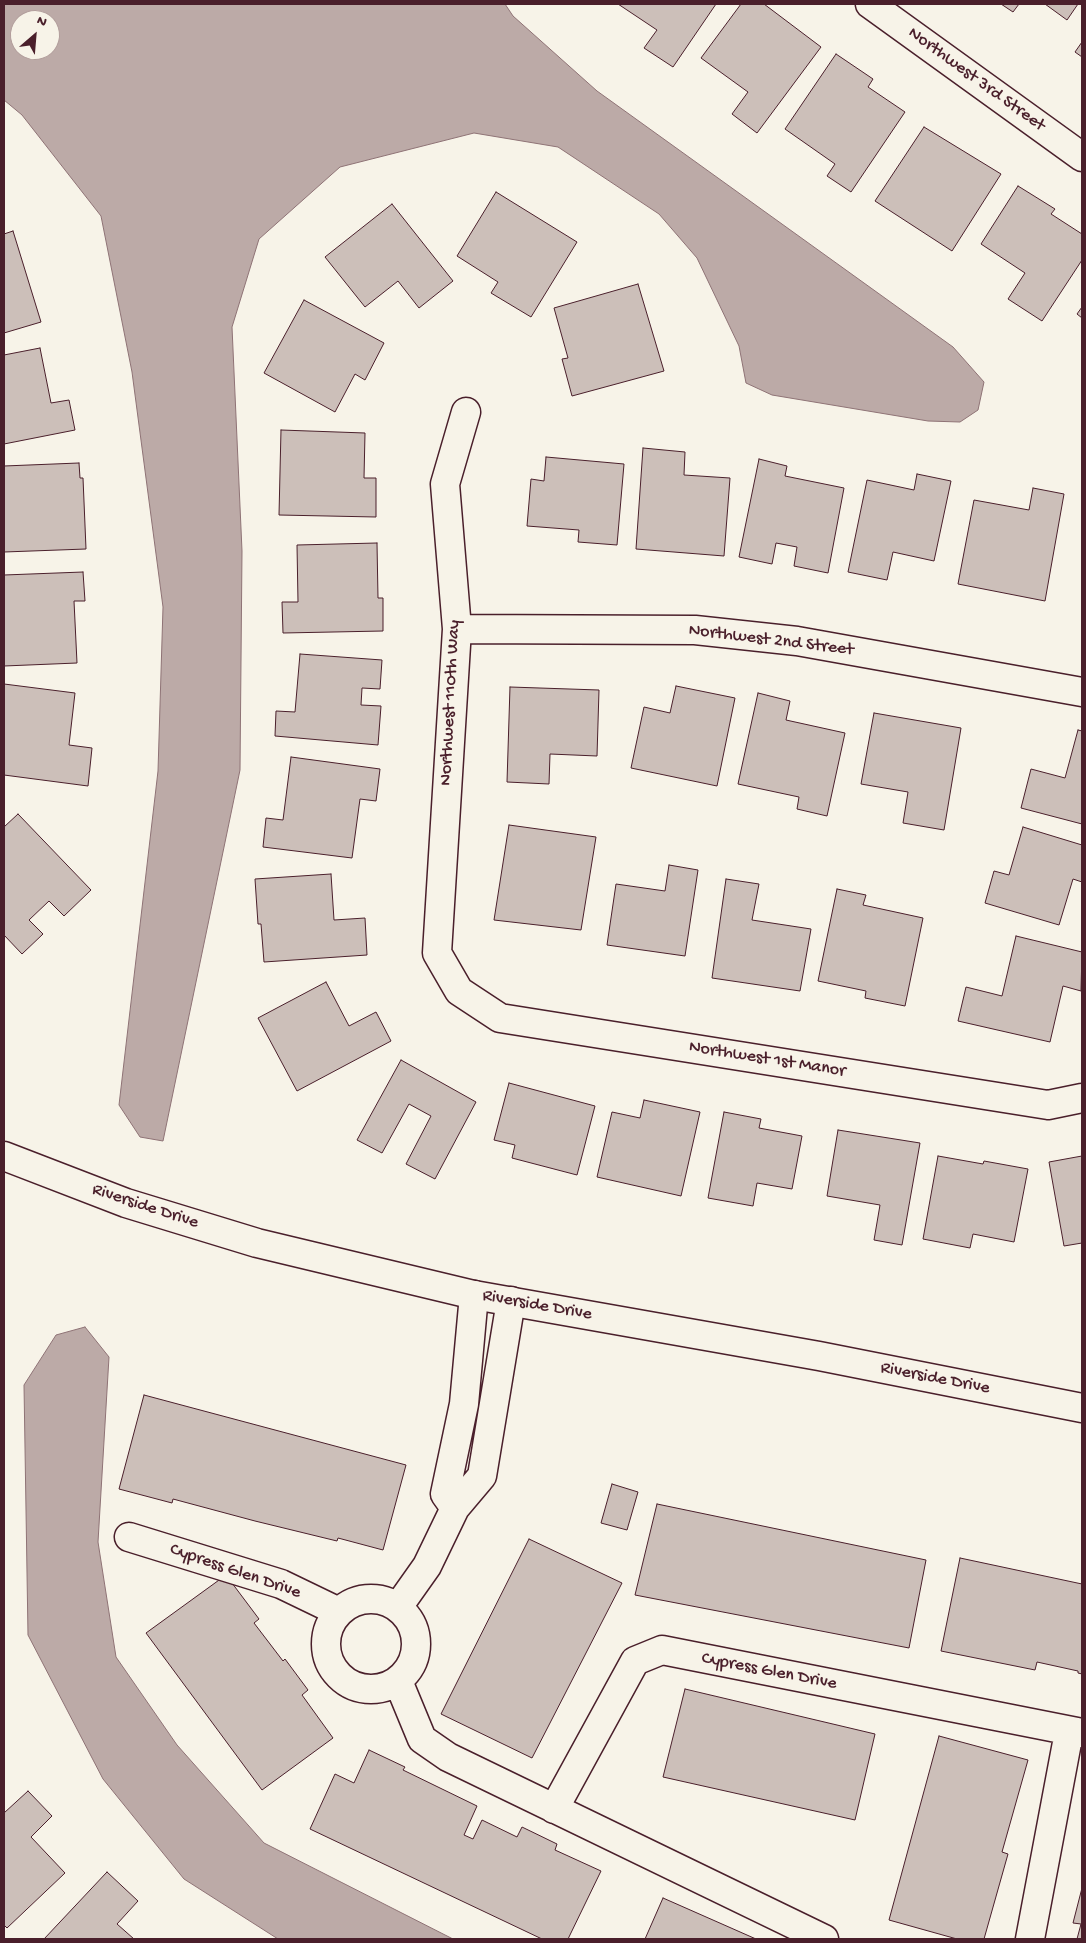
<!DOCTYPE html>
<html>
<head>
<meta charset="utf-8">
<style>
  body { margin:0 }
  #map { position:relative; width:1086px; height:1943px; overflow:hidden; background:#f7f3e8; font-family:"Gochi Hand",sans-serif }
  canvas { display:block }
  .frame { position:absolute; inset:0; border:5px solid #4a1f2b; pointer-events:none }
  .north { position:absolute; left:10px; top:10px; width:50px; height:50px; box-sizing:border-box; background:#f7f3e8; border:1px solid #b29e9c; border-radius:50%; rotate:27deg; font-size:14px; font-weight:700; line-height:20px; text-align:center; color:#4a1f2b }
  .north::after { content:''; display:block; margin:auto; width:18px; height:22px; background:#4a1f2b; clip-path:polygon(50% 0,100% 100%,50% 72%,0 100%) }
</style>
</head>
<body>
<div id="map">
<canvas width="1086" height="1943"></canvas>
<div class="frame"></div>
<div class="north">N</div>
</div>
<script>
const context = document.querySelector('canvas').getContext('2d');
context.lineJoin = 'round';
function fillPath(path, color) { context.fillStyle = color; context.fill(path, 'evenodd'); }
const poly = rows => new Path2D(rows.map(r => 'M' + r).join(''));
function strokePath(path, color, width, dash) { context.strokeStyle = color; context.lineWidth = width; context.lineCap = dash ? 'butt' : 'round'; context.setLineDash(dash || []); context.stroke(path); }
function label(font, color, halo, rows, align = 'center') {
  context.font = font + ' "Gochi Hand",sans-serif'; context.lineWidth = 5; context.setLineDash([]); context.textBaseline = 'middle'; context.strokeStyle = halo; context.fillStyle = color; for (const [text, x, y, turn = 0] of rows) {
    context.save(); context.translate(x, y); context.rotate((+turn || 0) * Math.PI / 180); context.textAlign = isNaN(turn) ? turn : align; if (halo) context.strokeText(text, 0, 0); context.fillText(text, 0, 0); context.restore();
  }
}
const water = poly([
  [4,4,505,4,513,16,597,91,953,347,984,382,978,410,960,422,928,421,772,395,746,383,739,346,697,258,659,214,558,147,474,133,340,167,259,239,232,327,242,551,240,770,163,1141,140,1137,119,1105,158,771,163,607,132,372,101,216,22,115,4,100,4,4],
  [20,20,50,20,50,50,20,50,20,20],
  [85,1327,109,1357,98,1542,116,1657,177,1745,264,1843,453,1939,278,1939,184,1879,103,1779,28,1635,24,1385,56,1335,85,1327]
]);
const building = poly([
  [618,4,716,4,673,67,644,48,657,30,618,4],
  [741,4,764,4,821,47,757,133,732,114,748,92,701,58,741,4],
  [1001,4,1019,4,1013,12,1001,4],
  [1045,4,1078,4,1067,20,1045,4],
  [1082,42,1082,57,1075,52,1082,42],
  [836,54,873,79,868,87,905,112,851,192,827,176,835,164,785,129,836,54],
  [924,127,1001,174,952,251,875,201,924,127],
  [1018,186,1055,209,1051,214,1082,234,1082,260,1042,321,1008,299,1025,273,981,244,1018,186],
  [496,192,577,242,531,317,491,293,498,282,457,256,496,192],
  [392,204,453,281,419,308,398,281,365,307,325,257,392,204],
  [13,231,41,322,4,333,4,234,13,231],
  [638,284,664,371,572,396,562,359,568,358,554,308,638,284],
  [304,300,384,343,365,380,355,374,335,412,264,373,304,300],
  [1082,307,1082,318,1077,314,1082,307],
  [40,348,51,403,69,400,75,430,4,444,4,355,40,348],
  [281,430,365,433,364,478,376,478,376,517,279,515,281,430],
  [643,448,685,452,684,475,730,478,724,556,636,549,643,448],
  [546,457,624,464,617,545,578,542,579,530,527,526,531,479,544,481,546,457],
  [759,459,787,466,785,476,844,488,828,573,794,566,797,547,776,543,772,564,739,557,759,459],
  [79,463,80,478,83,478,86,549,4,552,4,466,79,463],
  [917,474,951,481,934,561,893,552,887,580,848,572,867,480,914,490,917,474],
  [1033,488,1064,494,1045,601,958,584,974,500,1029,510,1033,488],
  [377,543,378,598,383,598,383,631,283,633,282,602,298,602,297,545,377,543],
  [83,572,85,601,74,601,77,663,4,666,4,575,83,572],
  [300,654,382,660,380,689,362,688,361,705,381,706,378,745,275,736,276,711,295,712,300,654],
  [4,684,75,693,69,745,92,748,88,786,4,775,4,684],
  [676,686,735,698,717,786,631,768,644,707,670,713,676,686],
  [510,687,599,690,597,756,550,754,549,784,507,782,510,687],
  [758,693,790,701,786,720,845,733,827,816,797,809,799,797,738,784,758,693],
  [874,713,961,728,944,830,903,823,908,792,861,784,874,713],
  [1078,730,1082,731,1082,824,1021,808,1031,769,1065,778,1078,730],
  [291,757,380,769,376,801,360,799,352,858,263,847,266,818,283,820,291,757],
  [18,814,91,890,64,916,49,901,29,920,43,934,22,954,4,935,4,827,18,814],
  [509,825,596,837,581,930,494,920,509,825],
  [1023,827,1082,845,1082,882,1073,879,1059,925,985,903,994,871,1009,875,1023,827],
  [669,865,698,870,685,956,607,945,616,884,665,891,669,865],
  [331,874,334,920,365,918,367,955,264,962,261,924,258,924,255,879,331,874],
  [726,879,759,884,752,920,811,929,800,991,712,978,726,879],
  [837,889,866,895,863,905,923,918,905,1006,865,998,866,991,818,981,837,889],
  [1016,936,1082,952,1081,991,1063,986,1050,1042,958,1021,966,987,1002,996,1016,936],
  [326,982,349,1026,376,1012,391,1041,297,1091,258,1018,326,982],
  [401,1060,476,1102,435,1179,406,1164,431,1116,409,1104,382,1153,357,1140,401,1060],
  [509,1083,595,1106,577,1175,512,1158,515,1145,494,1140,509,1083],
  [644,1100,700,1112,681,1196,597,1177,612,1112,640,1118,644,1100],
  [724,1112,761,1119,759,1128,802,1136,792,1189,757,1183,753,1206,708,1198,724,1112],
  [838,1130,920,1143,902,1245,874,1240,880,1205,827,1196,838,1130],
  [938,1156,983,1164,984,1161,1028,1169,1014,1242,973,1234,970,1248,923,1239,938,1156],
  [1082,1156,1082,1243,1064,1246,1049,1162,1082,1156],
  [144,1395,406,1465,383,1550,338,1538,337,1541,255,1521,173,1499,172,1503,119,1489,144,1395],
  [612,1484,638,1492,627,1530,601,1523,612,1484],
  [657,1504,926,1560,909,1648,635,1595,657,1504],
  [529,1539,622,1583,532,1758,441,1714,529,1539],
  [960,1558,1082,1584,1082,1674,1078,1673,1078,1671,1037,1662,1035,1670,941,1651,960,1558],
  [226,1575,259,1619,254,1623,283,1661,285,1659,308,1690,302,1695,333,1738,262,1790,146,1633,226,1575],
  [685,1689,875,1734,855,1820,663,1777,685,1689],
  [939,1736,1028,1760,1002,1852,1008,1854,984,1939,957,1939,889,1920,939,1736],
  [369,1750,405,1767,403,1770,477,1806,464,1835,473,1839,482,1820,517,1837,522,1827,557,1844,555,1850,601,1871,568,1939,542,1939,310,1829,335,1774,354,1783,369,1750],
  [28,1791,52,1816,31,1837,65,1873,7,1928,4,1925,4,1813,28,1791],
  [107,1872,138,1901,117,1924,134,1939,44,1939,107,1872],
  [1082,1888,1082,1939,1077,1939,1081,1924,1073,1923,1082,1888],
  [663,1898,756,1939,645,1939,663,1898]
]);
const minor = poly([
  [870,4,1082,157],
  [466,412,445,484,457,629,437,953,459,991,500,1018,1048,1105,1082,1098],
  [457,629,695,630,797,641,1082,692],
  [455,1508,445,1494,464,1404,474,1295],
  [129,1537,281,1584,339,1612],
  '326 1644a45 45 0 1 1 90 0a45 45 0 1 1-90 0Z',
  [398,1607,427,1566,455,1508,482,1476,511,1301],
  [398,1681,422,1739,448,1757,824,1939],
  [554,1809,635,1661,662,1650,1082,1733],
  [1030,1939,1069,1732]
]);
const tertiary = poly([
  [4,1156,126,1203,257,1243,474,1295,819,1356,1082,1408]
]);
const streetNames = [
  ["Northwest 3rd Street",976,80,36],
  ["Northwest 2nd Street",771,641,7],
  ["Northwest 110th Way",451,703,-87],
  ["Northwest 1st Manor",767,1060,9],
  ["Riverside Drive",145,1207,18],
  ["Riverside Drive",537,1306,10],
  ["Riverside Drive",935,1379,11],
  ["Cypress Glen Drive",235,1572,19],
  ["Cypress Glen Drive",769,1672,11]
];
fillPath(water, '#bcaaa7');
strokePath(water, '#8e7275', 1);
fillPath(building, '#ccbfb9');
strokePath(building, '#4a1f2b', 1);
strokePath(minor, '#4a1f2b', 31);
strokePath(tertiary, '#4a1f2b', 31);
strokePath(minor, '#f7f3e8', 28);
strokePath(tertiary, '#f7f3e8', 28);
label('18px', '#4a1f2b', '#f7f3e8', streetNames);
</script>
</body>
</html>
